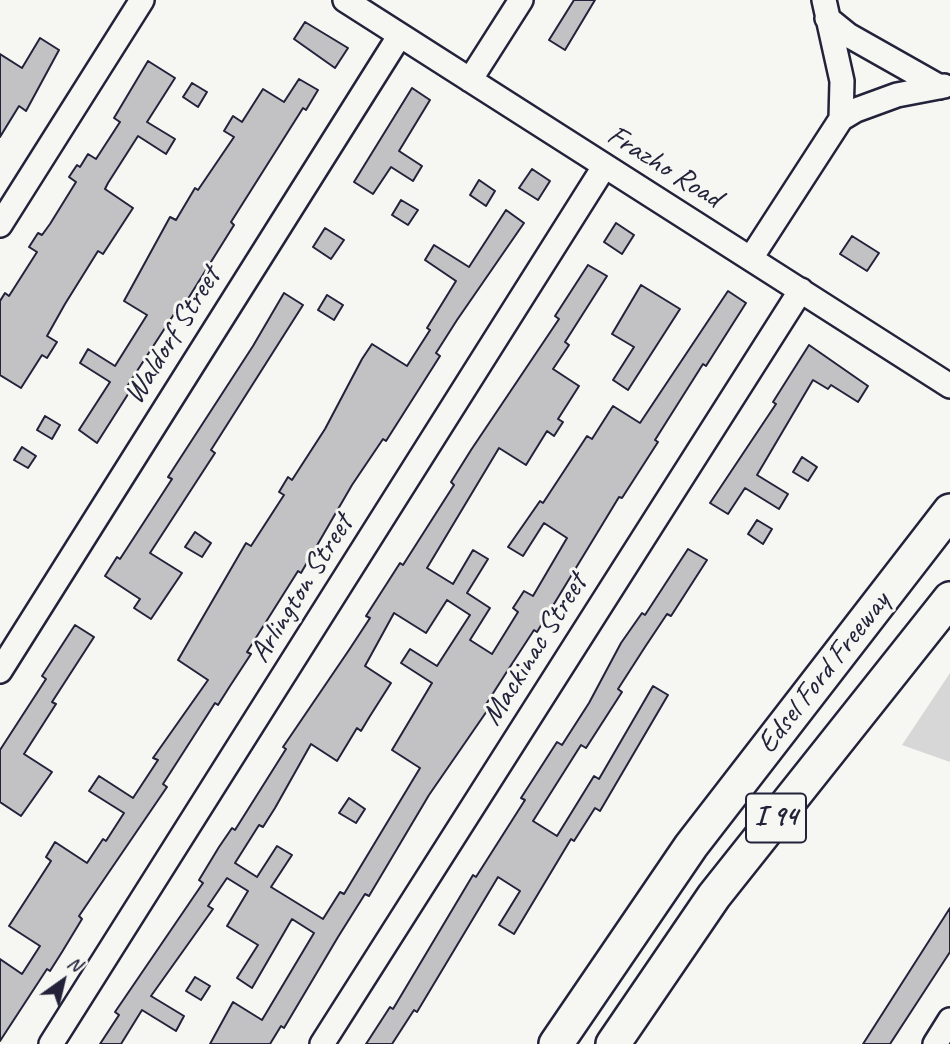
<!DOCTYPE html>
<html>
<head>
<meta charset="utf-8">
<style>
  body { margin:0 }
  #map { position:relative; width:950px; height:1044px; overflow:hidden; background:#f6f6f2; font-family:Caveat,sans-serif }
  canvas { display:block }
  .north { position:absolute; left:28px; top:946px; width:70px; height:70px; -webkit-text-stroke:5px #f6f6f2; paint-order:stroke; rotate:34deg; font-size:19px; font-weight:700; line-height:28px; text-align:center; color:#22223b }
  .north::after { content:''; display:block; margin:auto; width:24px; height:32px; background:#22223b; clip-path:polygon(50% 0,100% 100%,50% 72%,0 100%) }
</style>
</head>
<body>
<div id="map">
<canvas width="950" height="1044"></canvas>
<div class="north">N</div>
</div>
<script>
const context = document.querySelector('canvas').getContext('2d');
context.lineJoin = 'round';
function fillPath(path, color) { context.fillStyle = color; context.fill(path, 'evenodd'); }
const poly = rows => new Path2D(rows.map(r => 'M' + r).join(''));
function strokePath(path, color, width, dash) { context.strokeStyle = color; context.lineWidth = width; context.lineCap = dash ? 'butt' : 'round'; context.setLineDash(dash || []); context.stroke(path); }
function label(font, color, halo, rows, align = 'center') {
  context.font = font + ' Caveat,sans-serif'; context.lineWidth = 6; context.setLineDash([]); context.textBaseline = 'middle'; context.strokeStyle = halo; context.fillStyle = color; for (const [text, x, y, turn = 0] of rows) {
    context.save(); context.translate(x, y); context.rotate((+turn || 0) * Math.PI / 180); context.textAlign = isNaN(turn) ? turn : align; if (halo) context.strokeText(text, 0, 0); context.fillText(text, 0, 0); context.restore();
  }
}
const green = poly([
  [950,673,950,762,902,745]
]);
const building = poly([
  [574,0,595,0,565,50,549,40,574,0],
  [305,22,348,48,335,68,294,39,305,22],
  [40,38,59,50,26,111,19,106,0,137,0,54,22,68,40,38],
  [148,61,175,78,147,122,175,139,166,154,138,136,108,183,105,189,133,208,103,254,98,251,65,304,47,336,57,342,47,358,42,355,21,388,0,375,0,301,5,293,9,296,37,252,29,247,38,233,42,235,50,224,76,182,69,177,77,165,80,167,88,154,96,159,120,122,114,118,148,61],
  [299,79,318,90,306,110,303,108,231,222,234,225,181,310,178,308,126,388,130,391,97,443,79,430,110,382,80,363,88,349,115,366,147,315,124,301,170,217,176,220,195,188,198,190,234,137,224,131,233,116,242,122,263,89,284,102,299,79],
  [192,83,207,92,198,107,183,97,192,83],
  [412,88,430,100,399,151,422,166,413,181,391,167,373,194,354,182,412,88],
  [532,169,550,181,538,200,519,188,532,169],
  [479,180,495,191,486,206,470,195,479,180],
  [401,200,418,210,408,225,392,215,401,200],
  [506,210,524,223,457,320,436,353,440,356,386,441,383,439,352,485,301,573,298,571,247,652,251,654,230,686,218,705,215,703,163,784,167,787,79,916,82,919,62,952,50,971,47,969,0,1041,0,959,22,974,40,946,9,926,51,861,46,857,55,842,87,863,103,839,106,841,124,813,89,791,99,776,133,798,158,760,153,758,208,680,178,660,246,543,251,546,284,495,279,492,288,477,292,480,325,429,362,359,372,344,407,366,430,330,427,328,456,281,425,260,434,245,469,267,506,210],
  [616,223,634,235,622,254,604,242,616,223],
  [325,228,344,240,331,259,313,247,325,228],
  [852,236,879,253,867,271,840,254,852,236],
  [588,265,607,276,565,342,569,345,553,369,579,386,558,419,563,422,554,436,547,431,526,465,499,448,427,568,453,584,473,550,488,559,467,593,490,608,470,640,492,654,518,612,513,608,524,591,533,596,567,538,544,523,523,556,508,547,540,501,543,503,587,436,592,439,613,406,640,423,728,291,746,303,706,366,703,364,655,440,658,442,622,498,619,497,537,632,534,630,506,673,485,706,489,708,429,795,369,896,365,894,338,937,284,1028,281,1026,270,1044,210,1044,233,1002,262,1020,314,933,292,919,252,988,237,978,258,945,227,926,248,891,227,878,208,906,213,909,151,996,184,1016,176,1031,142,1010,121,1044,100,1044,119,1015,115,1012,203,883,199,880,219,847,232,828,235,830,286,749,283,747,349,650,370,618,366,616,400,563,403,565,454,485,451,482,471,450,559,319,555,316,588,265],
  [447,600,470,615,437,666,410,649,401,663,432,683,392,750,420,768,344,894,340,892,323,919,271,887,292,855,277,846,257,877,235,863,259,825,263,827,275,808,311,744,337,761,357,728,361,731,370,716,391,683,365,666,394,613,426,633,447,600],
  [641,285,680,309,628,390,613,380,634,347,612,334,641,285],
  [284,293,303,305,211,450,215,453,150,553,182,573,151,619,134,608,140,599,105,576,117,557,120,559,172,479,168,477,253,346,284,293],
  [327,295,343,305,334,320,318,310,327,295],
  [809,345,868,386,858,402,831,385,828,389,813,380,757,475,788,494,779,509,745,488,728,514,710,503,776,404,773,402,809,345],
  [45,416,60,425,52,439,37,430,45,416],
  [22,447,36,456,28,468,14,460,22,447],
  [802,457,817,467,808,481,793,472,802,457],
  [757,520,772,529,763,544,748,534,757,520],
  [195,532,211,543,202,557,185,547,195,532],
  [688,549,707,560,671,616,667,614,645,647,618,689,622,692,586,748,581,745,533,821,557,836,594,776,599,779,653,686,668,695,600,811,595,808,574,841,571,839,514,934,499,925,520,891,498,877,417,1012,414,1010,392,1044,366,1044,390,1007,393,1009,473,875,476,877,525,800,521,798,557,742,562,745,589,703,621,643,642,613,645,615,688,549],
  [75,625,94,637,52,702,56,704,24,754,52,772,21,816,0,802,0,750,46,679,42,676,75,625],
  [349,798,365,809,356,823,339,813,349,798],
  [950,908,950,952,890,1044,863,1044,950,908],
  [195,977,210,986,201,1000,186,991,195,977]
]);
const minor = poly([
  [345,0,950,386],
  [827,18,848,35,940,87],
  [470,80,521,0],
  [841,119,856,110,897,95,944,86],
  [0,225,142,0],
  [751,258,841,119,842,81,824,0],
  [0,671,400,35],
  [51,1044,604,167],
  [322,1044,801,290],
  [935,1044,950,1020]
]);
const highway = poly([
  [556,1044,691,846,950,511],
  [613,1044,714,896,950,599]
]);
const shields = [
  [776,818,60]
];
const shieldNames = [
  ["I 94",776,818]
];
const streetNames = [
  ["Frazho Road",664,167,32],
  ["Waldorf Street",173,336,-58],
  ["Arlington Street",302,589,-58],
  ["Mackinac Street",535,650,-58],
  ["Edsel Ford Freeway",824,673,-52]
];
fillPath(green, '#d7d7d7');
fillPath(building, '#c2c2c4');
strokePath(building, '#22223b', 2);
strokePath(minor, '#22223b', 28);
strokePath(highway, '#22223b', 38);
strokePath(minor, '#f6f6f2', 23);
strokePath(highway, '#f6f6f2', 33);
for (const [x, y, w] of shields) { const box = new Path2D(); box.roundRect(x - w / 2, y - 24.5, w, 49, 5); context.fillStyle = '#f6f6f2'; context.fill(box); strokePath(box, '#22223b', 2); }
label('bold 28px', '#22223b', null, shieldNames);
label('30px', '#22223b', '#f6f6f2', streetNames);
</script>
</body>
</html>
